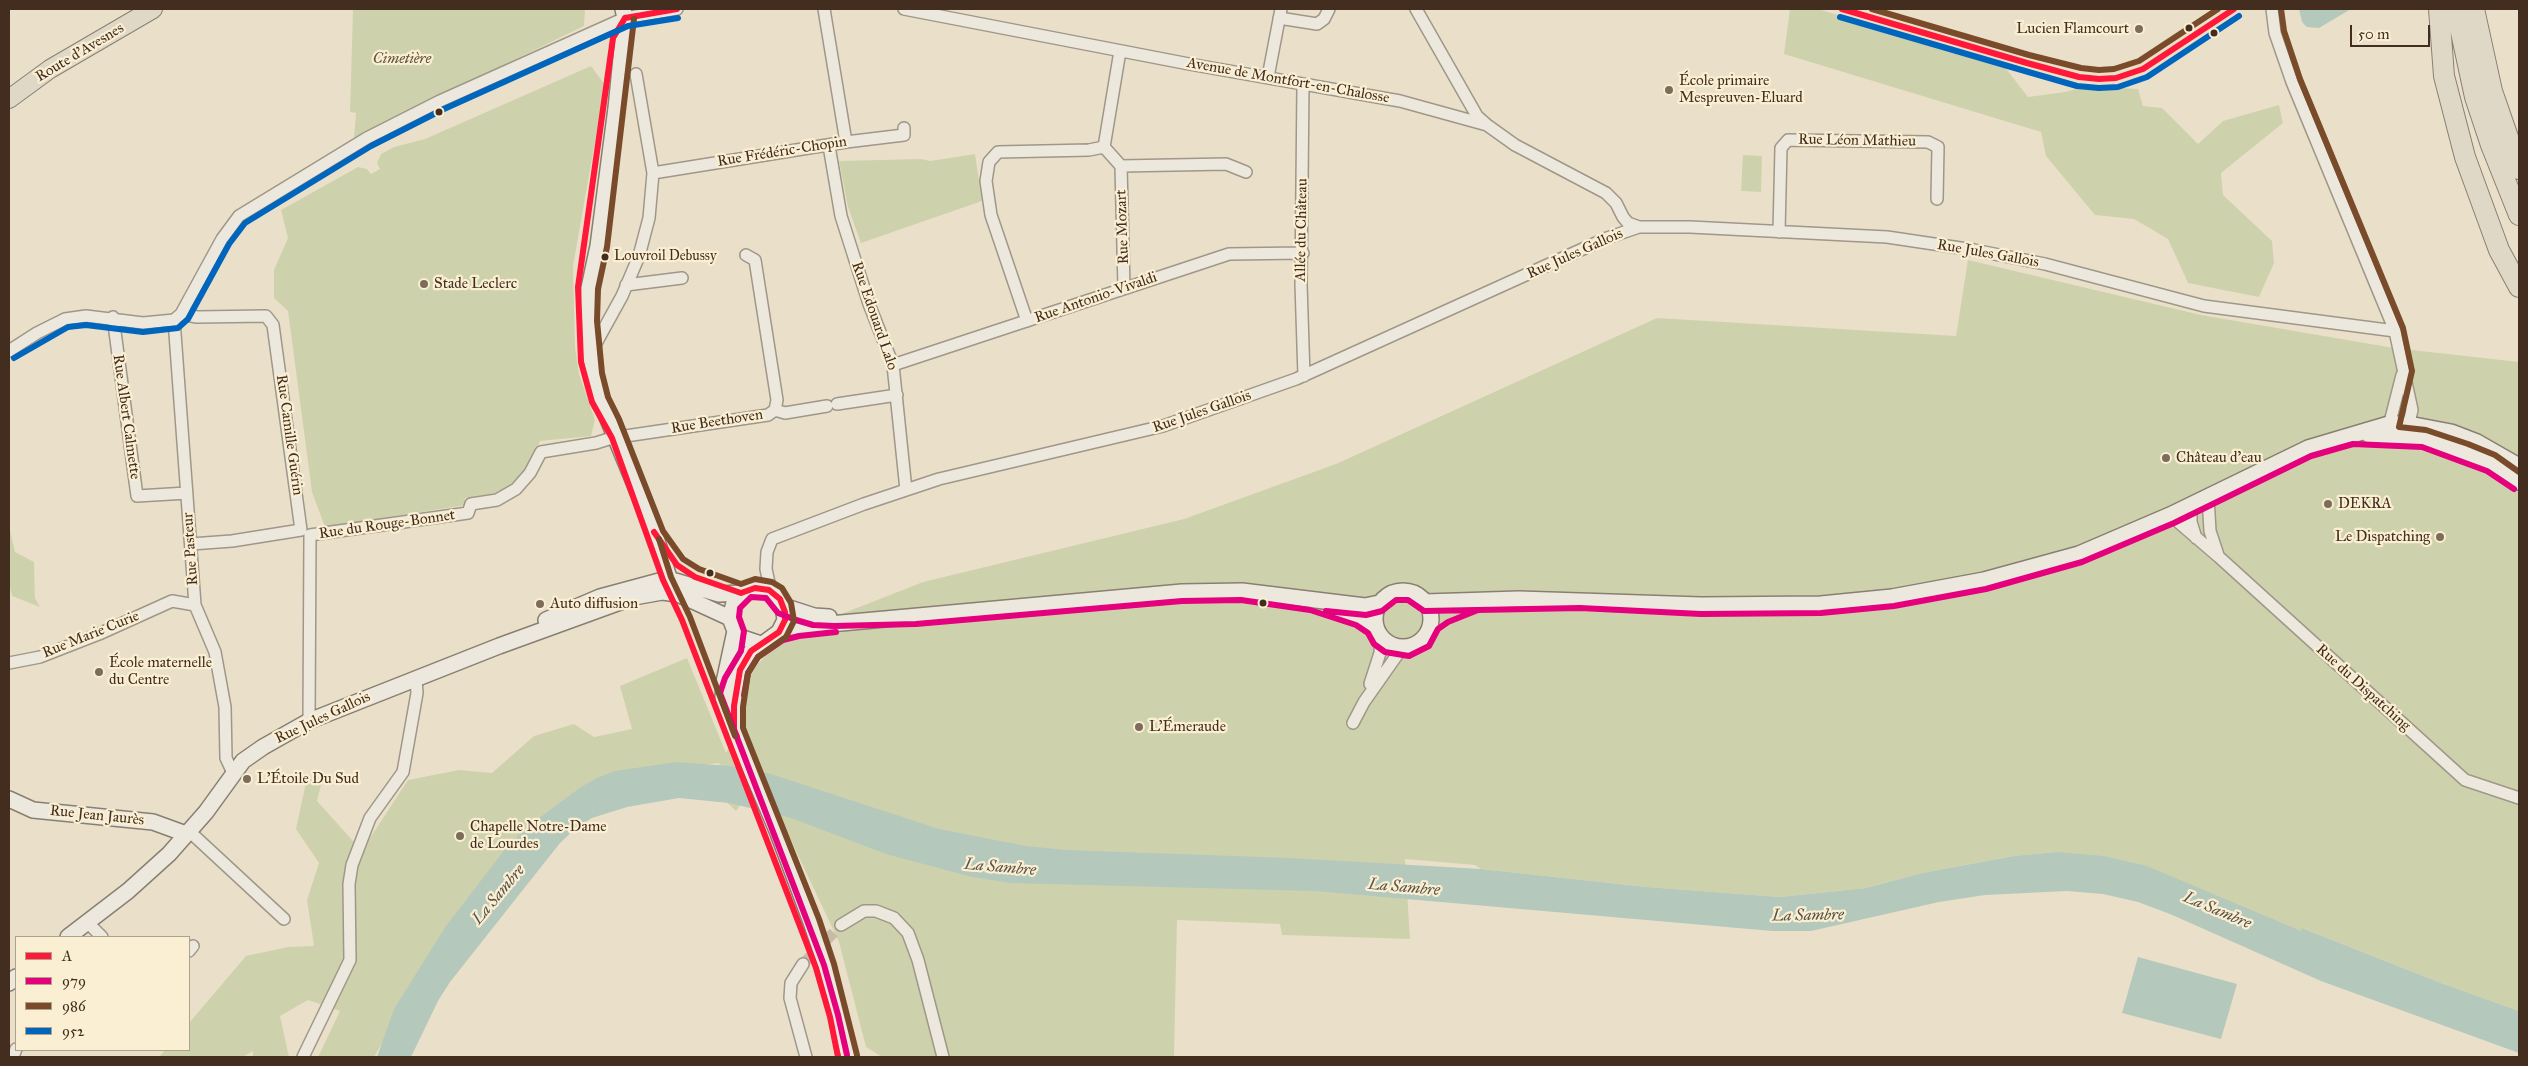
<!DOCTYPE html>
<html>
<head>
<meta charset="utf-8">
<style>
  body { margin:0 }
  #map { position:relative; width:2528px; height:1066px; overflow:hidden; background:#eae0c9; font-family:"IM FELL Great Primer",serif }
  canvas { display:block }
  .frame { position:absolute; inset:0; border:10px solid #422d1f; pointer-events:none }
  .legend { position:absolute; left:15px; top:936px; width:175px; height:115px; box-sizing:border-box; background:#faefd3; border:1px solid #b0a18b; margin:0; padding:6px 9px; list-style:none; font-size:15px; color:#422d1f }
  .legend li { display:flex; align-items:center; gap:10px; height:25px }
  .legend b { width:25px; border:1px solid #b0a18b }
  .scale { position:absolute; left:2350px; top:25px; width:80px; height:22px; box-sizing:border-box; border:2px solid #422d1f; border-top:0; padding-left:6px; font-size:15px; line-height:18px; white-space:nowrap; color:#422d1f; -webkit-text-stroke:4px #faefd3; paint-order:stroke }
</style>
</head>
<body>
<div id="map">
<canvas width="2528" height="1066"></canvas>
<div class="frame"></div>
<ul class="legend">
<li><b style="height:6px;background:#ff1839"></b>A</li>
<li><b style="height:6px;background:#e5007d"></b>979</li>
<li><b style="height:6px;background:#7a4b2a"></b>986</li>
<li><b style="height:6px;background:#0065bd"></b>952</li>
</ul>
<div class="scale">50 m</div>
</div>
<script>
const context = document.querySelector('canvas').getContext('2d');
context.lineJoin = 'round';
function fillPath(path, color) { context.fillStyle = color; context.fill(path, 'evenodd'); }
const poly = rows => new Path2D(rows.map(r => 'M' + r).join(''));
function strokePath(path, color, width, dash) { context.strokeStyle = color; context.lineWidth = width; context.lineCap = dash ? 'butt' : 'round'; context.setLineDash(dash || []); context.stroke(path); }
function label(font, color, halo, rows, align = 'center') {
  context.font = font + ' "IM FELL Great Primer",serif'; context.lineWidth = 4.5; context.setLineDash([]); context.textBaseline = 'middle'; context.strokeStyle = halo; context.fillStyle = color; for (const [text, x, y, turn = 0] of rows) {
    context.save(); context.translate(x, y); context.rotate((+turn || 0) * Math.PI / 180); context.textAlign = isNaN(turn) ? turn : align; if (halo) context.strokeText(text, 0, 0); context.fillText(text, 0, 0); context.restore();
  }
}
const green = poly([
  [353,9,585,9,584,26,354,138,356,113,350,112],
  [1790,9,1818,9,2004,66,2028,97,2065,92,2088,86,2138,89,2143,106,2162,108,2198,144,2223,121,2279,105,2283,123,2221,173,2223,195,2272,241,2274,263,2259,297,2188,283,2168,239,2134,219,2095,215,2046,156,2041,132,1784,54],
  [591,66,605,85,573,266,575,347,579,374,595,420,591,436,540,441,527,471,514,483,496,493,465,498,466,505,325,527,312,492,288,311,274,298,274,270,288,238,281,210,358,167,367,169,371,174,380,169,377,163,381,154,394,147,425,139],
  [975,154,982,201,861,243,848,207,839,161,921,159,930,161],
  [1743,155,1762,156,1761,192,1741,191],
  [1968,260,2201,315,2394,348,2519,362,2519,1011,2441,983,2305,929,2301,931,2056,852,2014,856,1922,873,1866,888,1780,897,1647,887,1481,869,1475,865,1405,859,1410,939,1282,935,1280,924,1177,920,1174,1057,882,1057,866,1047,839,942,789,836,764,773,736,811,709,785,720,763,621,774,416,984,374,1057,318,1057,340,1011,308,1000,280,1016,289,1057,253,1057,253,1051,243,1057,159,1057,165,1050,189,1050,189,1023,246,956,288,947,314,946,307,900,319,863,296,829,307,778,322,781,317,801,354,842,366,844,408,780,459,770,492,773,534,736,574,724,594,737,632,729,620,686,687,658,726,753,744,718,741,700,745,683,756,666,771,650,783,644,788,635,923,582,1184,519,1336,464,1657,318,1956,336],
  [9,526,15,552,34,562,35,598,40,607,12,596,9,582]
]);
const water = poly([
  [2299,9,2351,9,2319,28,2307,27,2302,22],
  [677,762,730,766,771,774,939,829,1026,846,1066,850,1291,858,1481,869,1647,887,1780,897,1866,888,1922,873,2014,856,2056,852,2104,856,2147,866,2301,931,2302,928,2441,983,2519,1011,2519,1053,2321,981,2170,914,2138,902,2103,894,2067,891,1985,895,1939,902,1811,931,1772,931,1315,891,1011,883,972,877,886,854,788,817,729,803,679,798,627,807,592,818,577,827,560,843,450,982,438,1001,411,1057,377,1057,394,1009,446,926,506,848,527,827,581,787,597,778,615,771],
  [2138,957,2237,984,2221,1039,2122,1013]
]);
const streetTunnel = poly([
  [803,964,841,925]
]);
const street = poly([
  [824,9,846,142],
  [904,9,1189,64,1400,101,1487,125,1515,145,1606,193,1616,203,1623,217,1628,223,1639,227],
  [1416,9,1477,116,1486,124],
  [2272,9,2275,33,2292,82,2395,331,2412,410,2407,431],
  [1279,18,1317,24,1324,19,1329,9],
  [1268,77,1281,9],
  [1303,84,1301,284,1304,376],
  [829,146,841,216,869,304,893,365,906,490],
  [1104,147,1121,166,1226,164,1246,172],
  [1104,147,1120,51],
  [1121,166,1124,288],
  [653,173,846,142,904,135,904,128],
  [1779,232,1781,148,1788,140,1928,142,1938,147,1937,199],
  [626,285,682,278],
  [181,314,197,317,266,316,273,325,301,530],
  [113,317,137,496,187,493],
  [174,320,195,605,215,652,225,707,226,758,233,773],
  [1027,321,991,215,986,181,989,162,998,152,1089,150,1104,147],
  [9,351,37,333,65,319,86,316,143,323,174,320,181,314,222,239,239,216,367,138,440,101,625,18,677,9],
  [590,354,622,296,639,256,649,218,653,173,636,74],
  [893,365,1229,254,1303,253],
  [837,404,897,395],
  [775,410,785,413,827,406],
  [2388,430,2402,375],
  [2208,497,2210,531,2218,555],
  [2191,505,2191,522,2196,538],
  [2170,515,2219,557,2465,780,2519,798],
  [310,535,468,513,471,504,497,500,516,489,530,473,541,452,596,443,612,438,768,415,775,410,777,400,755,260,746,255],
  [191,544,232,541,301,530],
  [775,594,769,583,766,569,767,552,772,539,864,504,939,479,1163,426,1296,379,1607,238,1639,227,1690,227,1887,237,1974,250,2045,264,2204,306,2395,331],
  [9,663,40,657,99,634,172,601,195,605],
  [1370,684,1380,653,1381,638],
  [309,721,310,535],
  [1353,723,1364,702,1402,648],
  [189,831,284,919],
  [87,922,102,937],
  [841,925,864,911,876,911,894,918,908,933,918,960,943,1057],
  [189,951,193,946],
  [803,964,791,983,790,998,806,1057],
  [13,1057,16,1049],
  [303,1057,350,960,349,884,352,865,370,818,403,772,417,693,416,679]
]);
const secondary = poly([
  [623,9,625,18,616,108,598,246,589,288,588,321,590,354,600,400,652,526,670,580,678,594],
  [2369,435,2424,438,2491,463,2519,482],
  '1375 619a28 28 0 1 1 56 0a28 28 0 1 1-56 0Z',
  [1425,602,1519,599,1701,605,1821,604,1892,597,1984,580,2079,554,2170,515,2308,448,2389,424,2409,424,2451,432,2477,442,2519,466],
  [783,606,814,616,829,617],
  [1334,609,1360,617,1375,627],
  [546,620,600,597,663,580,675,581,719,594,741,593],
  [735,631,724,682,723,699,727,714,778,833,811,922,826,966,849,1057],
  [779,632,797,627,1182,592,1242,591,1365,606,1379,603],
  [734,721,736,688,746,656,779,632,785,620,783,606,775,594,769,590,755,588,741,593,735,599,730,618,735,631,740,637,761,644],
  [9,799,33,810,153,822,186,834],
  [68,937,128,891,169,854,206,812,243,761,263,747,309,721,499,646,634,597,662,592,678,594,730,618],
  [9,983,16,977]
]);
const primary = poly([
  [9,99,50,69,153,9]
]);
const highway = poly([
  [2439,9,2444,76,2465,157,2499,250,2519,287],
  [2456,9,2475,97,2491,145,2519,215],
  [2474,9,2492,91,2519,169]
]);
const bus1 = poly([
  [1842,9,2027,63,2079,77,2099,79,2116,78,2143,69,2234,9],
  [625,18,613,38,578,287,581,362,592,402,612,438,663,580,682,620,816,968,830,1017,838,1057],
  [625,18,677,9],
  [654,532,677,565,695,577,741,593],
  [737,737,734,730,734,706,740,670,751,651,779,632,785,620,785,612,780,599,769,590,755,588,741,593]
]);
const bus2 = poly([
  [1326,611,1366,615,1382,611,1396,600,1408,600,1424,611,1477,610],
  [744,695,748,673,758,657,783,640,799,636,836,632],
  [847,1055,838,1015,824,965,720,693,725,678,741,651,744,631,739,617,740,608,751,597,766,598,778,613,796,620,813,625,834,626,916,624,1182,601,1241,600,1310,610,1356,625,1368,633,1374,644,1385,652,1409,656,1429,646,1438,629,1448,622,1478,610,1580,608,1701,614,1821,613,1894,606,1986,589,2082,562,2174,523,2311,456,2353,444,2422,447,2487,471,2514,489]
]);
const bus3 = poly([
  [1872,9,2029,55,2081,68,2099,70,2114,69,2139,61,2218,9],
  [2281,9,2284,31,2300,79,2403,328,2412,371,2399,427,2426,430,2468,444,2495,455,2519,472],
  [634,19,607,247,598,289,597,321,602,373,608,397,619,419,663,531,683,559,699,569,741,584,755,579,772,582,782,588,791,603,794,621,786,637,758,657,748,673,743,707,743,728,819,919,834,964,857,1055],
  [659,539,671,577,690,617,735,736]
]);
const bus4 = poly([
  [1840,17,2025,71,2077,86,2099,88,2118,87,2147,77,2239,16],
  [14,358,68,327,86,325,143,332,178,328,188,319,229,244,245,223,371,146,444,109,628,26,678,18]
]);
const markers = [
  [2189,28,4.5,"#422d1f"],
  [2139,29,5,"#7d6c5a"],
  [2214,33,4.5,"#422d1f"],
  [1669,90,5,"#7d6c5a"],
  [439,112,4.5,"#422d1f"],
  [605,257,4.5,"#422d1f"],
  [424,284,5,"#7d6c5a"],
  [2166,458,5,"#7d6c5a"],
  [2328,504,5,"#7d6c5a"],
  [2440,537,5,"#7d6c5a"],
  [710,573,4.5,"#422d1f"],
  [1263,603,4.5,"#422d1f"],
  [540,604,5,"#7d6c5a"],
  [99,672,5,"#7d6c5a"],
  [1139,727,5,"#7d6c5a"],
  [247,779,5,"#7d6c5a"],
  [460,836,5,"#7d6c5a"]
];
const busNames = [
  ["Louvroil Debussy",614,257]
];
const poiNames = [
  ["Lucien Flamcourt",2129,29,"right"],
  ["École primaire",1679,81],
  ["Mespreuven-Eluard",1679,98],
  ["Stade Leclerc",434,284],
  ["Château d'eau",2176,458],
  ["DEKRA",2338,504],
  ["Le Dispatching",2430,537,"right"],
  ["Auto diffusion",550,604],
  ["École maternelle",109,663],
  ["du Centre",109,680],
  ["L'Émeraude",1149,727],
  ["L'Étoile Du Sud",257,779],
  ["Chapelle Notre-Dame",470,827],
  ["de Lourdes",470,844]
];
const streetNames = [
  ["Route d'Avesnes",80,53,-31],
  ["Avenue de Montfort-en-Chalosse",1288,81,10],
  ["Rue Léon Mathieu",1857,141,1],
  ["Rue Frédéric-Chopin",782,152,-9],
  ["Rue Mozart",1123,227,-92],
  ["Allée du Château",1302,230,-89],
  ["Rue Jules Gallois",1575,254,-24],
  ["Rue Jules Gallois",1988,254,10],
  ["Rue Antonio-Vivaldi",1096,298,-19],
  ["Rue Edouard Lalo",874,316,71],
  ["Rue Jules Gallois",1202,412,-19],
  ["Rue Albert Calmette",126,417,82],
  ["Rue Beethoven",717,422,-9],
  ["Rue Camille Guérin",289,435,82],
  ["Rue du Rouge-Bonnet",387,525,-8],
  ["Rue Pasteur",191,549,-94],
  ["Rue Marie Curie",91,635,-22],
  ["Rue du Dispatching",2363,688,42],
  ["Rue Jules Gallois",323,718,-25],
  ["Rue Jean Jaurès",97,816,6]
];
const parkNames = [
  ["Cimetière",402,59]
];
const waterNames = [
  ["La Sambre",1000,868,5],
  ["La Sambre",1404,888,5],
  ["La Sambre",499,895,-50],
  ["La Sambre",2217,911,23],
  ["La Sambre",1808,916,-1]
];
fillPath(green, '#ced2ac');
fillPath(water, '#b5c8bc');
strokePath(streetTunnel, '#c8bca7', 11, [11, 5.5]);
strokePath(street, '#9f9788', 14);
strokePath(secondary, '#887f72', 18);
strokePath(primary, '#887f72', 20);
strokePath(highway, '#887f72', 22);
strokePath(street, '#ede8dd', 11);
strokePath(secondary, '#ede8dd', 15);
strokePath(primary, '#e0d8c7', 18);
strokePath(highway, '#e0d8c7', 20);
strokePath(bus1, '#ff1839', 6);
strokePath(bus2, '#e5007d', 6);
strokePath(bus3, '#7a4b2a', 6);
strokePath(bus4, '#0065bd', 6);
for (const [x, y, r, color] of markers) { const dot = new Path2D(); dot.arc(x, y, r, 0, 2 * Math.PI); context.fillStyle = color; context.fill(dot); strokePath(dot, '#faefd3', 2); }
label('14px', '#422d1f', '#faefd3', busNames, 'left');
label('15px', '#422d1f', '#faefd3', poiNames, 'left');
label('15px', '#422d1f', '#faefd3', streetNames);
label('italic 15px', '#5f533c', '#faefd3', parkNames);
label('italic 16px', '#595145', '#faefd3', waterNames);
</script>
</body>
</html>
